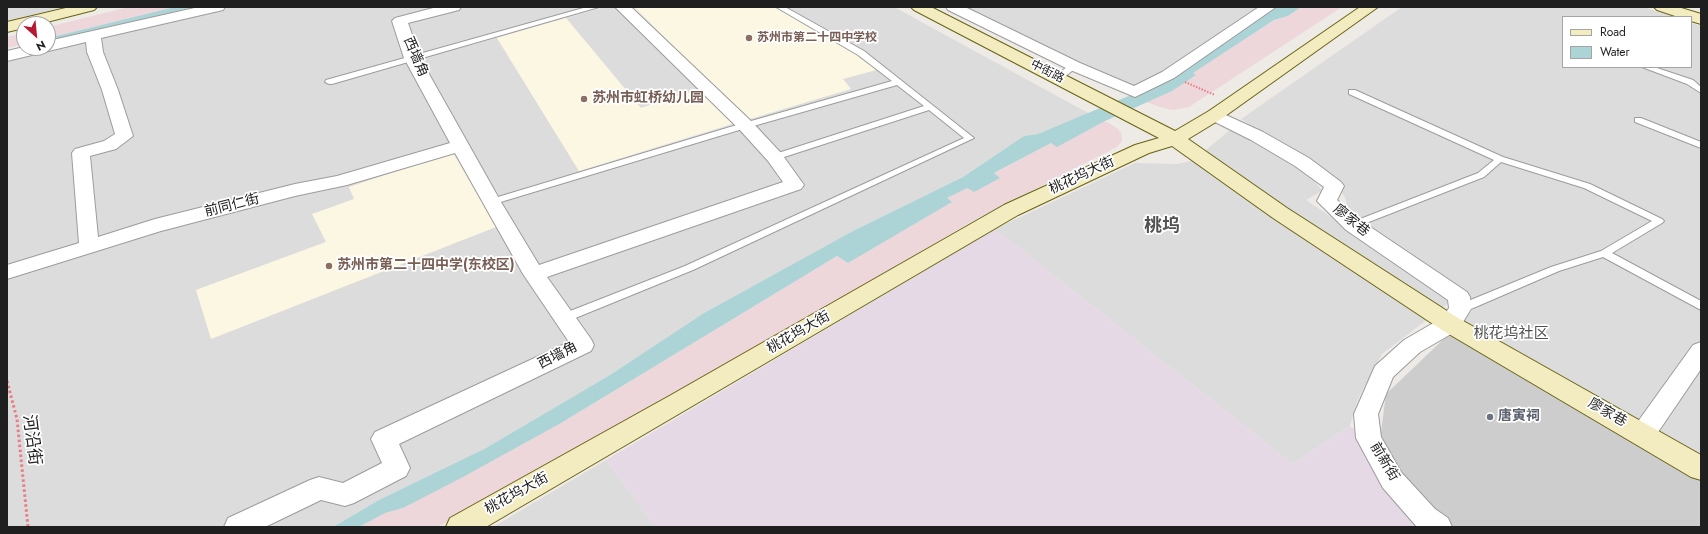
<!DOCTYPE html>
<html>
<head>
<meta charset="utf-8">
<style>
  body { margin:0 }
  #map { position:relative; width:1708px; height:534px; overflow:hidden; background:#eeeae6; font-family:Jost,sans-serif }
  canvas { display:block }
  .frame { position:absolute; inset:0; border:8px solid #1f1f1f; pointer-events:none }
  .legend { position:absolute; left:1562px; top:16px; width:130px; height:52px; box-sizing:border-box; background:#fff; border:1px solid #a5a5a5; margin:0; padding:5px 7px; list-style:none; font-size:12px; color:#1f1f1f }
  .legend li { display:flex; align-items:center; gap:8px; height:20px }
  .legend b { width:20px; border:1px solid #a5a5a5 }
  .north { position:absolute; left:16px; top:16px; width:40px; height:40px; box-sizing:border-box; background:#fff; border:1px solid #a5a5a5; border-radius:50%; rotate:153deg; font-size:11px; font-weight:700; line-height:16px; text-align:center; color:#1f1f1f }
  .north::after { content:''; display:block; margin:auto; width:14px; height:18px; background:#b51934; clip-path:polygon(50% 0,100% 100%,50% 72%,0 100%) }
</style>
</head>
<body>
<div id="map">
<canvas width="1708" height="534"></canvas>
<div class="frame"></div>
<ul class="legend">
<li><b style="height:5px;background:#f2ecc0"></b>Road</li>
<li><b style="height:11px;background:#acd4d6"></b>Water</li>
</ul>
<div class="north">N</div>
</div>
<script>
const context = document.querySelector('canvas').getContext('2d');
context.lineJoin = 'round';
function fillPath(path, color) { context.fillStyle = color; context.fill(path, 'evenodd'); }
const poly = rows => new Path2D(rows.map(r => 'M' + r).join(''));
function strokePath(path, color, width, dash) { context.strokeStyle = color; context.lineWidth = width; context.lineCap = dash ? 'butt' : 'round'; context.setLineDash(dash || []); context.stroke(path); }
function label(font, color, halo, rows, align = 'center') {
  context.font = font + ' Jost,"Noto Sans SC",sans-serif'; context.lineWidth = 3.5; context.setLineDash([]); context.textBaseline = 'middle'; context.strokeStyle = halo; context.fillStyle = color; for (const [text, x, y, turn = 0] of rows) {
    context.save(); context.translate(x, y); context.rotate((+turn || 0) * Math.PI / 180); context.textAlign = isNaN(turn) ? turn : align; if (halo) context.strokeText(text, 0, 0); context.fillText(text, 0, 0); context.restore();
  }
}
const residential = poly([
  [7,7,64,7,7,21],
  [194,7,585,7,419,53,422,58,497,38,579,171,850,89,780,7,894,7,1090,114,1038,134,1024,136,963,177,853,231,704,313,610,375,486,448,379,500,333,527,7,527,7,51,48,48,48,41],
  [468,148,509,221,211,338,197,290,326,242,355,199,349,187],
  [605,7,620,7,700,89,641,108,566,18],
  [949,7,1273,7,1143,90],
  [1402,7,1643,7,1673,17,1563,17,1563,67,1691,67,1691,23,1701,26,1701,461,1458,324,1475,308,1468,300,1349,214,1345,197,1327,175,1241,119],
  [1236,125,1311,176,1322,191,1306,200,1454,299,1382,354,1358,399,1350,426,1293,464,995,229,1135,163,1178,164,1194,160],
  [606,460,656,527,493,527]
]);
const commercial = poly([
  [129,7,175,7,48,38,48,27],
  [1301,7,1342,7,1189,107,1173,110,1163,108,1146,102,1196,74,1192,73,1274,20,1288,16],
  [24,33,24,44,7,48,7,37],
  [1105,121,1117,128,1121,133,1122,141,1117,147,969,223,758,347,438,527,359,527,385,513,403,508,561,423,837,256,848,263,951,202,946,199,967,187,999,178,993,174,1051,143,1057,146]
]);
const industrial = poly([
  [995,229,1293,464,1350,426,1358,432,1422,527,656,527,606,460]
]);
const education = poly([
  [635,7,784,7,884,68,843,79,851,89,746,120],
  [566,18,641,108,700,89,734,123,579,171,497,38],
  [453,153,496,227,211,339,196,290,326,242,312,214,354,199,349,187]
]);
const religious = poly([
  [1450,333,1701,477,1701,527,1451,527,1430,512,1380,440,1386,394]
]);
const water = poly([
  [175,7,194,7,48,41,48,38],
  [1273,7,1301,7,1288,16,1274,20,1193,73,1196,75,1172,91,1105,121,1057,147,1051,143,994,173,1000,178,974,192,967,188,947,198,952,202,848,263,837,256,561,423,463,477,403,508,385,513,359,527,333,527,379,500,486,448,610,375,704,313,853,231,963,177,1024,136,1038,134,1143,90]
]);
const pathFar1 = poly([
  [1185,82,1215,95]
]);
const path = poly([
  [7,381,17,419,28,527]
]);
const lane = poly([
  [587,7,599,7,332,84,329,84,325,82,326,80,587,7],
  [776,7,785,7,864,51,974,138,693,270,568,321,560,321,559,318,560,315,685,266,964,138,929,110,778,159,772,159,771,157,772,155,924,106,897,85,736,131,494,204,488,204,486,202,488,200,730,127,892,81,858,55,776,7],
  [1071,64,1074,64,1078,66,1061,80,1055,80,1055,76,1071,64],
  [1642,67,1654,67,1693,80,1701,87,1701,93,1687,84,1642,67],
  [1349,90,1355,90,1503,157,1590,184,1662,219,1664,221,1662,223,1612,253,1701,301,1701,310,1603,257,1559,271,1464,312,1456,312,1455,309,1456,306,1551,267,1601,251,1652,221,1584,188,1501,162,1484,177,1356,227,1350,227,1348,225,1350,223,1478,173,1494,160,1349,94,1349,90],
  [1635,118,1641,118,1701,142,1701,148,1635,122,1635,118]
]);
const street = poly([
  [199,7,225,7,223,10,101,38,103,52,118,90,133,136,116,149,90,156,98,237,155,219,295,184,337,176,450,143,404,58,392,21,395,18,437,7,461,7,459,10,408,23,420,58,501,202,539,265,783,182,768,161,739,129,615,7,631,7,751,121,781,153,804,185,801,189,547,277,591,339,594,345,591,351,399,444,410,468,406,476,354,503,345,506,321,500,265,527,224,527,228,518,310,480,319,477,343,483,382,463,371,439,375,432,569,342,523,274,455,153,347,185,295,196,161,231,7,279,7,265,79,243,72,153,75,149,104,141,115,134,102,90,87,52,86,42,7,61,7,51,24,47,48,48,48,41,199,7],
  [946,7,965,7,1080,63,1134,86,1162,72,1259,7,1276,7,1174,78,1135,97,1068,69,948,10,946,7],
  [1215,110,1263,132,1309,158,1341,182,1344,186,1337,200,1360,220,1467,292,1470,297,1471,309,1458,330,1420,352,1393,377,1378,414,1381,437,1401,472,1435,509,1448,518,1452,527,1417,527,1383,488,1356,438,1354,414,1375,366,1404,340,1442,318,1449,308,1448,300,1346,230,1317,201,1324,187,1295,166,1251,140,1209,119,1206,115,1209,111,1215,110],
  [1701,342,1701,369,1652,441,1643,444,1634,441,1630,434,1634,427,1693,345,1701,342]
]);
const secondary = poly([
  [70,7,97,7,94,10,39,24,24,24,24,28,7,32,7,22,70,7],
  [911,7,931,7,1175,131,1209,111,1360,7,1378,7,1221,119,1188,139,1287,208,1458,318,1701,455,1701,480,1691,477,1442,330,1273,218,1172,146,1149,153,1018,215,486,527,446,527,450,518,671,395,1004,205,1135,145,1159,138,914,10,911,7],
  [1654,7,1678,7,1701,14,1701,24,1691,21,1691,17,1678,17,1657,10,1654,7]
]);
const markers = [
  [749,38,4,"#8d6e63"],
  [584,99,4,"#8d6e63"],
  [329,266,4,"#8d6e63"],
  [1490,417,4,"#6b7280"]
];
const farEducationnames = [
  ["苏州市第二十四中学校",757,38]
];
const farStreetnames = [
  ["中街路",1047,72,27]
];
const streetNames = [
  ["西墙角",415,57,67],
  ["桃花坞大街",1082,176,-25],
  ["前同仁街",232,206,-14],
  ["廖家巷",1351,221,39],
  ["桃花坞大街",799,333,-30],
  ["西墙角",558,356,-27],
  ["廖家巷",1607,413,30],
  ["前新街",1384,462,59],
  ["桃花坞大街",517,494,-29]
];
const educationNames = [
  ["苏州市虹桥幼儿园",592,99],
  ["苏州市第二十四中学(东校区)",337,266]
];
const worshipNames = [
  ["唐寅祠",1498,417]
];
const neighbourhoodNames = [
  ["桃花坞社区",1511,334]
];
const nearStreetnames = [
  ["河沿街",31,440,83]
];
const districtNames = [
  ["桃坞",1162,227]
];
fillPath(residential, '#dddcdc');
fillPath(commercial, '#edd7da');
fillPath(industrial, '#e6d9e6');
fillPath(education, '#fbf7e2');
fillPath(religious, '#cdcdcd');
fillPath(water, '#acd4d6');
strokePath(lane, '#9c9c9c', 2);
strokePath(street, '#9c9c9c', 2);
strokePath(secondary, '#696312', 2);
strokePath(pathFar1, '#e97d84', 2, [1.5, 1.5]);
strokePath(path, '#e97d84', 3, [2.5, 2.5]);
fillPath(lane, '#fff');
fillPath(street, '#fff');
fillPath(secondary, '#f2ecc0');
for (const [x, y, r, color] of markers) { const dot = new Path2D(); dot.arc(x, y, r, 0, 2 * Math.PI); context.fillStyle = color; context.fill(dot); strokePath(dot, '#fff', 1.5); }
label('bold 12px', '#785e54', '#fff', farEducationnames, 'left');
label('12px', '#1f1f1f', '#fff', farStreetnames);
label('14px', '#1f1f1f', '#fff', streetNames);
label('bold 14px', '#785e54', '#fff', educationNames, 'left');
label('bold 14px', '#5b616d', '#fff', worshipNames, 'left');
label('15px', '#525252', '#fff', neighbourhoodNames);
label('17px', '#1f1f1f', '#fff', nearStreetnames);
label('bold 18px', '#525252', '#fff', districtNames);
</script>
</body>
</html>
